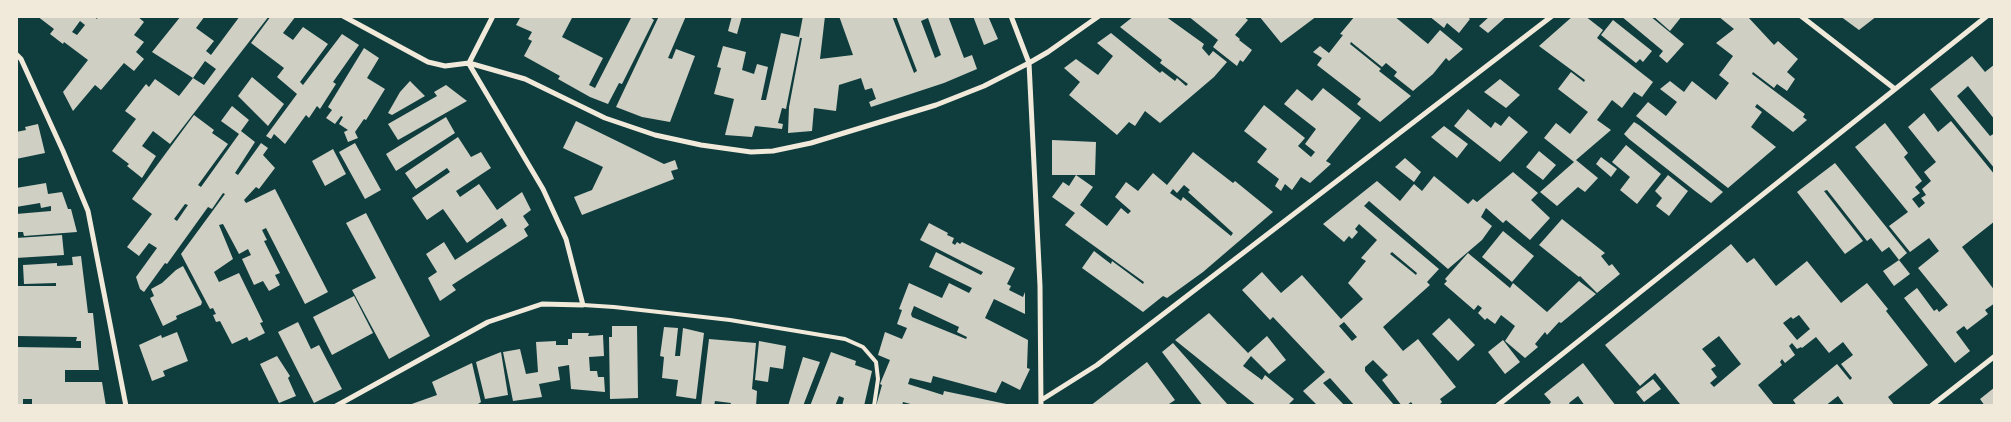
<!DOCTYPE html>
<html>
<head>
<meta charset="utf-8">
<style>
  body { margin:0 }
  #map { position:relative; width:2011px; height:422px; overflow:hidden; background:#0f3d3e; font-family:"IBM Plex Sans",sans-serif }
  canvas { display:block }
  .frame { position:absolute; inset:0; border:18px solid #f1e9da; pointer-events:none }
</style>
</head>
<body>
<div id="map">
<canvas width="2011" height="422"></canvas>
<div class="frame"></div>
</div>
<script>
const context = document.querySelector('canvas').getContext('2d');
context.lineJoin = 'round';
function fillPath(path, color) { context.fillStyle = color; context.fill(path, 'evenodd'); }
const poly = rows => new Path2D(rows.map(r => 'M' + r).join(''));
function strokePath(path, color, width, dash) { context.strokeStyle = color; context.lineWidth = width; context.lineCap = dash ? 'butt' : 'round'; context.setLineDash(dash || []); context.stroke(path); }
const building = poly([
  [37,16,87,16,90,18,93,16,97,19,98,16,137,16,144,22,134,35,144,42,136,52,144,59,134,71,124,63,101,90,95,85,73,111,63,92,88,60,64,42,63,44,50,34,54,29],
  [80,21,85,25,77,35,72,32],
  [181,16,205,16,196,28,214,41,206,51,211,55,240,16,269,16,170,144,153,131,142,146,156,156,142,178,127,166,129,164,112,151,136,119,125,111,146,84,149,87,155,79,179,96,193,78,152,52],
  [205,61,216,69,204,85,193,78],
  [271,16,296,16,283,33,293,40,303,27,328,44,300,82,303,85,342,34,359,45,333,82,336,84,320,109,317,106,309,118,306,115,285,144,274,134,271,139,266,136,297,94,277,77,284,68,251,43],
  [521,16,573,16,562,37,603,58,589,85,595,88,632,16,649,16,654,20,622,84,619,83,608,104,590,97,558,79,560,76,524,56,532,41,528,39,532,32,516,25],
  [659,16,686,16,668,58,672,59,676,49,695,56,670,122,642,117,616,107],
  [732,16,742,16,737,34,728,31],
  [803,16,825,16,820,59,853,55,839,16,892,16,914,73,917,71,896,16,948,16,964,58,972,55,977,69,944,83,871,107,869,102,876,99,872,88,865,90,861,78,839,85,836,111,814,108,812,131,788,133,789,107,802,38,800,38,786,109,782,108,778,123,783,124,782,129,755,126,752,137,725,135,734,99,714,94,721,68,717,67,723,46,746,52,742,70,754,74,757,64,768,67,761,100,766,100,781,33,799,37],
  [928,18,941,55,935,58,921,21],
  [973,16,988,16,998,39,984,45],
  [1134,16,1165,16,1204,44,1202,48,1209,56,1213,51,1227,62,1214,77,1160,123,1145,111,1135,126,1129,122,1117,135,1069,95,1080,82,1064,68,1076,59,1098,75,1113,56,1097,43,1111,33,1160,73,1162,71,1175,81,1177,78,1186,86,1188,84,1160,63,1162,60,1120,27],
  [1188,16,1243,16,1248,20,1235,35,1240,39,1239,40,1252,50,1243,62,1240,60,1237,66,1213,47,1218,40],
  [1259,16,1317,16,1281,43],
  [1355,16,1394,16,1428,44,1440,30,1463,49,1449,61,1446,58,1433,74,1413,91,1394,76,1397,72,1386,63,1382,67,1351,42,1350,44,1381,69,1379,71,1411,96,1380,122,1357,104,1361,99,1317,65,1322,58,1313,52,1320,46,1329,53,1343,35,1340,34],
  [1429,16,1466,16,1470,19,1459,33,1447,23,1444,28],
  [1490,16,1507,16,1488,33,1479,26],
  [1573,16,1585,16,1603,30,1597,38,1653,82,1642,97,1634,92,1622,108,1612,100,1597,120,1611,130,1576,160,1598,178,1585,192,1578,187,1557,206,1540,192,1574,162,1544,138,1556,123,1570,134,1588,112,1558,89,1571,72,1584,82,1585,80,1539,46],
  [1621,16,1650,16,1684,44,1667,63,1659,56,1663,51],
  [1653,16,1682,16,1670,31],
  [1718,16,1749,16,1748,17,1774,45,1778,41,1798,59,1787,72,1795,79,1787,91,1777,84,1774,88,1753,72,1752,74,1805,114,1803,117,1807,120,1793,132,1757,104,1755,107,1762,112,1751,127,1776,147,1728,188,1636,116,1648,102,1666,116,1677,102,1660,89,1670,81,1684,92,1692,81,1716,100,1729,83,1719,75,1733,56,1716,43,1734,29],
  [1840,16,1877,16,1859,30],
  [1613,20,1652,51,1643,62,1640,59,1636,63,1601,35],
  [364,48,379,58,367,78,385,89,366,120,364,119,355,132,358,138,348,142,344,132,348,130,339,124,343,117,341,116,335,124,326,118,332,110,328,107],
  [1972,56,1985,72,1995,64,1995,120,1968,86,1957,96,1990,136,1995,133,1995,169,1930,89],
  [252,77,284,104,268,126,238,96],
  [1500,79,1520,95,1506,108,1484,92],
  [410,81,425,96,392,115,388,113,400,92],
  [446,85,467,101,398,140,388,124,437,96,434,92],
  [1323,88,1361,118,1326,161,1331,164,1310,183,1301,177,1292,190,1285,184,1281,191,1275,186,1279,179,1257,162,1267,149,1244,131,1264,105,1305,138,1298,146,1311,157,1315,152,1305,144,1316,129,1284,104,1297,89,1312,101],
  [232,106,249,120,241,131,255,142,235,173,238,175,261,143,268,148,263,155,275,168,259,189,256,187,244,200,246,203,275,189,328,292,305,304,266,228,262,230,267,240,264,241,280,273,275,275,280,285,269,291,263,281,254,285,242,259,251,255,248,249,239,254,223,224,219,225,233,259,214,272,219,282,239,273,263,322,260,323,265,333,249,341,247,337,232,344,220,321,216,322,213,315,216,314,213,308,210,309,181,254,225,194,223,193,212,209,208,207,167,264,165,263,144,292,140,289,136,277,157,248,149,243,139,256,127,247,152,214,132,199,194,115,214,130,212,133,228,144,198,185,201,187,239,134,221,121],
  [185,204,188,205,177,221,174,219],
  [1468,109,1491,128,1495,122,1501,126,1509,116,1528,132,1500,162,1454,126],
  [1924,113,1938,132,1951,121,1995,175,1995,221,1962,247,1995,291,1995,303,1985,310,1988,314,1967,330,1964,326,1956,332,1970,351,1955,363,1904,298,1917,288,1934,311,1937,309,1939,312,1948,305,1918,268,1939,251,1929,238,1910,252,1889,226,1908,212,1855,147,1885,123,1908,153,1904,157,1922,181,1915,187,1920,193,1912,199,1919,208,1925,203,1921,198,1926,195,1922,189,1931,181,1924,172,1936,162,1908,127],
  [446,117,455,133,396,171,386,154],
  [576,121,664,164,675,160,678,169,671,171,674,179,582,215,574,197,592,190,603,167,563,148],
  [1634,122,1639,125,1723,192,1711,203,1695,191,1629,139,1624,134],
  [38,124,45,153,16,159,16,132,26,130,25,127],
  [1444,126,1468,144,1457,158,1431,137],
  [458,137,471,157,481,152,491,168,456,191,460,197,479,184,497,210,522,192,531,210,523,216,529,225,524,229,528,236,452,285,456,290,440,301,428,278,437,272,426,254,444,242,455,260,507,226,502,218,467,243,443,209,427,220,412,198,450,172,447,168,416,189,405,173],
  [1052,140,1096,142,1095,175,1076,175,1093,187,1080,205,1107,226,1121,208,1128,214,1131,211,1115,197,1126,182,1138,191,1153,173,1167,185,1193,152,1233,183,1235,181,1273,212,1203,272,1167,298,1163,296,1143,312,1082,268,1094,251,1111,264,1112,261,1143,284,1144,282,1065,225,1075,213,1052,197,1063,182,1069,186,1076,175,1052,175],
  [1184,185,1190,190,1188,192,1233,233,1231,236,1183,197,1181,201,1170,193,1173,189,1177,193],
  [355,143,381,190,365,199,339,152],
  [1626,145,1661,174,1637,204,1620,190,1630,177,1612,162],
  [333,149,346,174,325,186,312,161],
  [1539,151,1556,165,1543,180,1526,167],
  [1601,157,1617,169,1611,177,1596,164],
  [1405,158,1421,172,1414,182,1395,167],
  [1835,163,1907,253,1899,260,1910,274,1894,286,1883,271,1899,260,1889,247,1882,252,1871,238,1867,241,1827,190,1824,191,1863,241,1845,254,1797,192],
  [1513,172,1538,193,1531,200,1550,218,1530,240,1506,220,1503,223,1486,208,1481,217,1492,226,1482,240,1448,269,1369,201,1364,206,1439,269,1427,282,1430,285,1383,327,1403,351,1418,339,1456,387,1440,399,1442,402,1438,406,1414,406,1411,402,1406,406,1402,406,1382,380,1388,375,1373,360,1365,367,1365,371,1395,406,1355,406,1330,378,1323,383,1345,406,1318,406,1303,391,1325,372,1273,317,1270,320,1242,290,1262,272,1281,293,1302,275,1341,319,1363,299,1348,283,1366,261,1361,258,1377,240,1359,224,1355,229,1358,232,1352,239,1349,236,1344,242,1323,224,1377,181,1400,201,1414,184,1422,191,1434,176,1468,204,1473,199,1477,202],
  [1392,252,1417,273,1416,275,1390,254],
  [1344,322,1357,337,1352,341,1339,326],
  [1668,175,1688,191,1669,216,1656,206,1662,198,1655,191],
  [46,183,48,194,62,192,68,209,71,209,77,232,24,236,23,232,16,232,16,214,51,211,51,206,41,208,40,203,16,207,16,188],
  [366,213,430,336,389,359,352,290,376,278,346,223],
  [1562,219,1605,253,1601,256,1609,266,1612,264,1620,274,1597,293,1580,276,1579,277,1539,245],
  [929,223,948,233,947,235,954,238,952,243,955,245,957,242,960,244,962,242,1015,268,1007,284,1011,286,1009,290,1023,297,1025,292,1025,314,994,299,985,318,1028,340,1027,368,1030,369,1020,390,1002,381,996,393,933,376,931,383,910,378,908,384,943,395,944,391,1016,406,918,406,903,402,902,406,876,406,882,385,880,384,890,360,878,355,885,332,902,339,907,328,897,324,902,310,899,309,909,283,942,298,949,283,969,293,972,288,929,267,936,252,981,275,983,272,920,240],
  [914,306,959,327,957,332,967,337,966,339,912,317,911,314],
  [1503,231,1534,256,1512,282,1482,257],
  [62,235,64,255,16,258,16,238],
  [1731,244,1747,263,1754,258,1776,286,1807,261,1841,303,1867,283,1888,309,1886,311,1928,365,1888,397,1895,406,1845,406,1838,396,1825,406,1797,406,1793,400,1837,364,1850,380,1852,378,1841,364,1853,355,1843,342,1829,353,1816,337,1802,348,1801,347,1797,349,1792,343,1789,346,1795,355,1785,363,1782,359,1780,362,1782,365,1758,385,1775,406,1678,406,1680,404,1655,373,1640,386,1605,345],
  [1799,315,1810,329,1797,340,1783,323,1791,317,1793,319],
  [1719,336,1741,364,1714,387,1710,383,1717,377,1711,369,1716,366,1702,349],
  [1468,253,1510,288,1513,283,1547,312,1579,281,1596,294,1561,323,1559,322,1547,335,1545,332,1535,344,1538,347,1525,358,1505,341,1515,326,1501,315,1495,324,1487,318,1485,320,1478,313,1482,308,1478,305,1474,310,1444,284,1447,281,1445,279],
  [81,256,88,313,93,313,99,370,65,370,65,382,102,382,106,406,32,406,32,399,23,399,23,406,16,406,16,347,81,348,81,341,76,341,77,337,16,336,16,286,56,286,56,283,24,284,23,265,57,263,57,266,73,265,72,257],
  [183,266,202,302,201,305,176,316,177,319,163,326,150,298,154,296,151,289,162,283,176,270],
  [354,296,373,333,332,355,313,317],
  [1209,313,1248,353,1267,336,1286,360,1269,374,1251,356,1243,366,1262,380,1265,375,1294,399,1287,406,1257,406,1175,340],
  [1449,318,1475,345,1458,361,1432,334],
  [298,322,311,349,319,345,342,389,314,403,278,332],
  [612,326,637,326,638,398,610,399,609,337,612,337],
  [664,327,678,328,675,356,680,356,683,328,704,333,696,399,676,396,678,380,662,378,664,357,660,356],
  [177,332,188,361,163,371,165,376,152,381,139,345,161,335,162,338],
  [572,333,589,333,588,336,603,335,604,356,589,357,590,371,597,371,598,377,604,377,605,392,571,389,569,365,558,367,560,380,539,384,542,397,513,401,503,352,520,349,526,374,538,372,536,342,556,341,556,345,568,345,568,339,572,339],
  [709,339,756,343,752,389,757,391,756,406,730,406,731,403,715,401,714,406,701,406],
  [1503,340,1520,362,1505,374,1488,352],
  [759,341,786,346,783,369,770,367,768,382,755,380],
  [1173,343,1229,406,1203,406,1162,352],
  [501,352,508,395,485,399,476,362],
  [831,352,856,361,855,365,872,371,864,406,842,406,844,398,839,396,835,406,810,406],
  [277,356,290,376,288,378,296,396,279,403,260,364],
  [803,357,820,362,803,406,788,406],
  [1147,362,1175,400,1166,406,1090,406],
  [472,363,481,402,475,406,406,406,437,395,432,382],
  [1583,363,1616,406,1588,404,1585,406,1578,396,1569,403,1571,406,1548,406,1551,402,1544,394],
  [1653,379,1661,389,1644,402,1636,392],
  [1995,387,1995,406,1985,406,1980,399]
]);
const service = poly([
  [583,305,614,307,730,320,845,339,863,347,876,362,878,379,874,406]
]);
const minor = poly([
  [343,16,428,62,445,66,469,63,525,79,605,118,655,135,701,145,751,152,773,151,811,143,936,105,984,86,1029,63,1048,52,1099,16],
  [1011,16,1029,63,1040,286,1041,406],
  [1801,16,1895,89],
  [16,54,21,59,63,151,88,211,126,406],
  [469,63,493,16],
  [1043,399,1097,365,1552,16],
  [336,406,488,322,542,304,583,305,566,239,543,189,469,64],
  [1497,406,1987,16],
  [1931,406,1995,356]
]);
fillPath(building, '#cfcfc3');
strokePath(service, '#f1e9da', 4);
strokePath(minor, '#f1e9da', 5);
</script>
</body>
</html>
